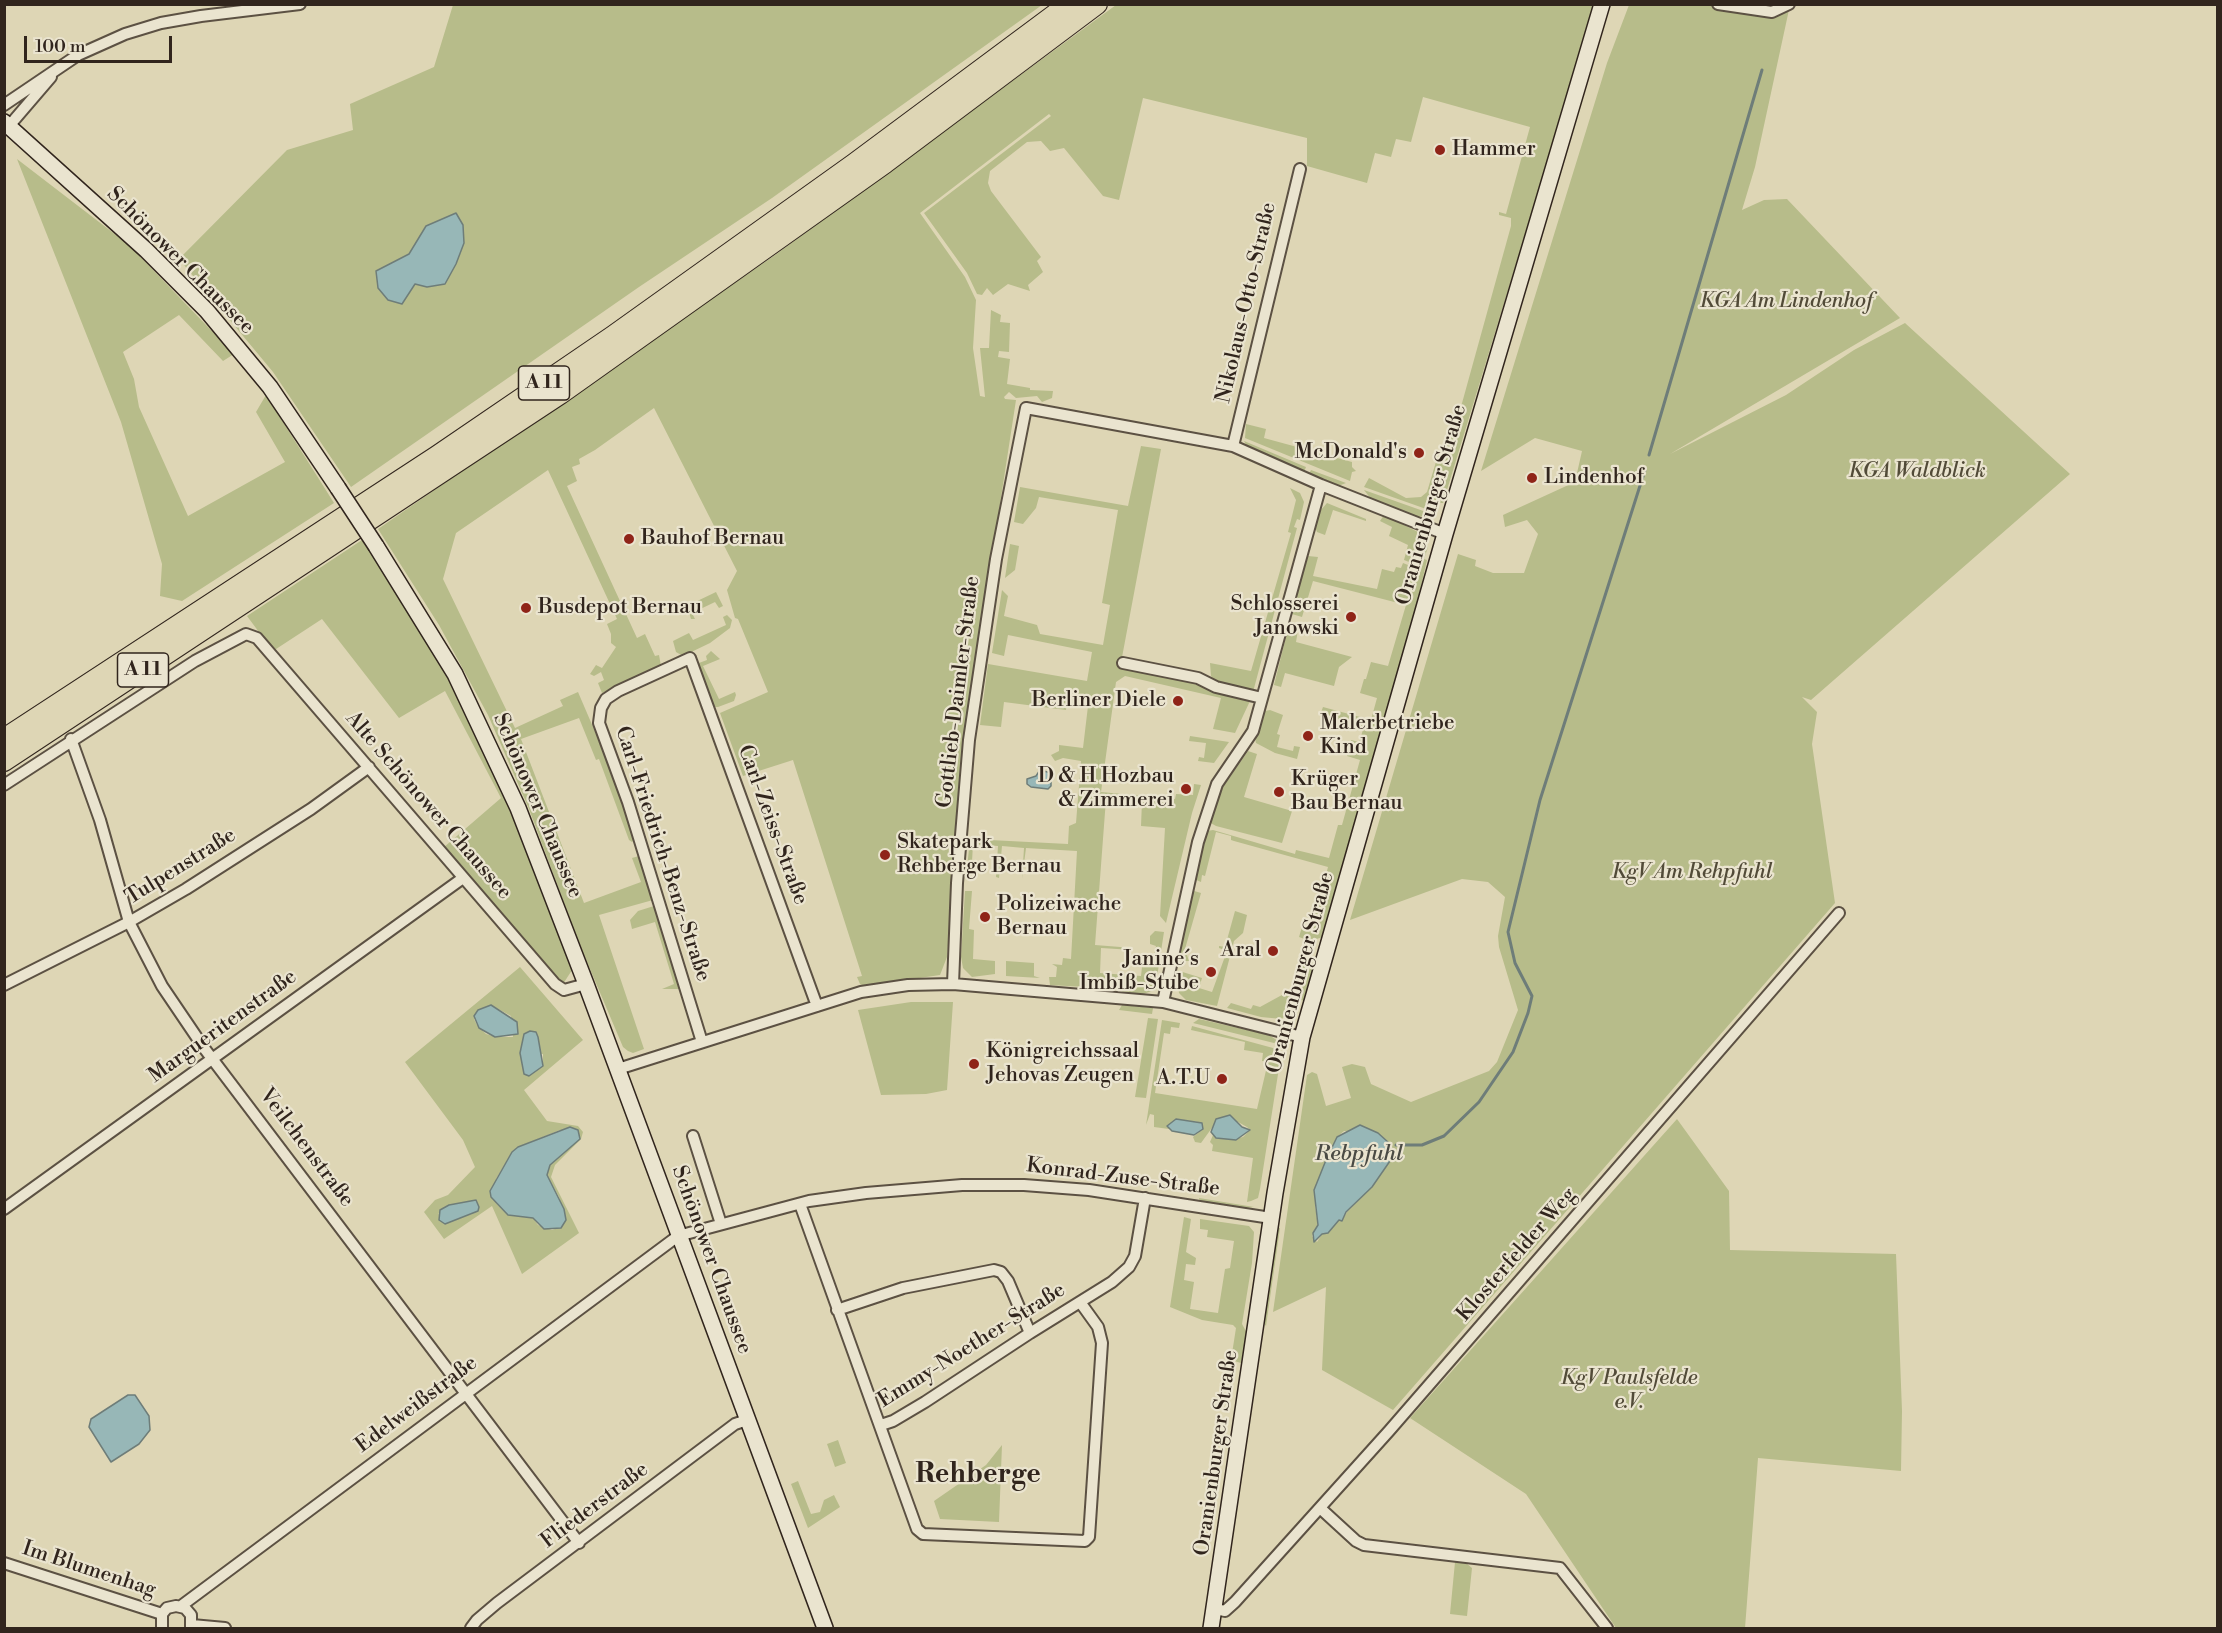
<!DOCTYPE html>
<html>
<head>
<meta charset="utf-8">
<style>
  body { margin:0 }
  #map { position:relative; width:2222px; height:1633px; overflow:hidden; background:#ded6b5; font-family:"Libre Bodoni",serif }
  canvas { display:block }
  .frame { position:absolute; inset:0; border:6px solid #31251d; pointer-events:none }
  .scale { position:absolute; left:24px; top:36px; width:148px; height:27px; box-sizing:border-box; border:3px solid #31251d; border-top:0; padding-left:8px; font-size:18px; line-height:21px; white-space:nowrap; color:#31251d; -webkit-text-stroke:4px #eae4cf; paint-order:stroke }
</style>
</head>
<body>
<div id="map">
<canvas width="2222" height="1633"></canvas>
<div class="frame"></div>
<div class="scale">100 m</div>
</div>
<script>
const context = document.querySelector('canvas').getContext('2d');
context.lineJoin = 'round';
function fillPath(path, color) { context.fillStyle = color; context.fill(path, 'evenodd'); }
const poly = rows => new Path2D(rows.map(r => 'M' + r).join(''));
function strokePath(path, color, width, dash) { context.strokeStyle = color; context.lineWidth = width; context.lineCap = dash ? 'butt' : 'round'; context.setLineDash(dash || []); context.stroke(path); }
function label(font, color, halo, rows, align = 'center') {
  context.font = font + ' "Libre Bodoni",serif'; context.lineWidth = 4.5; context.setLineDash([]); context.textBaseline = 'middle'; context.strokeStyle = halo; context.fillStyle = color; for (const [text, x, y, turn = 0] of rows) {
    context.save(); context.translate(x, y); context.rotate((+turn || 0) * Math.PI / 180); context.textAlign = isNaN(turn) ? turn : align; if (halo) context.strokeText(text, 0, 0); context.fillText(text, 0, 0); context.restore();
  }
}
const green = poly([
  [453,5,1042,5,772,198,639,287,351,487,273,372,179,259,287,150,353,130,350,104,434,67],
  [426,226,427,287,415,284,402,303,376,271,409,254],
  [1116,5,1595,5,1443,503,1436,503,1429,510,1364,487,1369,478,1406,498,1421,497,1427,492,1438,455,1443,450,1449,427,1459,414,1511,226,1511,218,1499,215,1499,212,1506,214,1530,127,1423,97,1411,142,1396,139,1391,157,1375,153,1367,183,1307,166,1307,138,1143,98,1119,200,1103,196,1064,148,1050,151,1041,141,1027,142,990,171,988,183,991,191,1041,257,1037,261,1043,272,1028,285,1030,291,1008,284,993,295,987,288,982,295,977,294,967,273,924,213,1051,116,1049,114,920,213,965,277,976,300,973,348,980,396,985,397,980,348,989,348,991,310,1001,315,1000,322,1010,323,1009,352,999,351,998,357,1010,359,1007,384,1030,388,1030,390,1053,391,1052,398,1042,402,1037,396,1016,398,1009,392,1004,397,1005,399,1016,400,966,725,947,957,940,975,864,986,860,984,857,977,862,976,793,760,743,776,720,713,768,692,738,619,735,618,727,590,737,571,654,408,595,450,579,459,580,464,572,467,577,481,567,486,637,638,645,634,655,656,659,655,661,666,602,693,598,683,604,680,601,672,594,676,590,674,596,665,602,668,616,647,611,643,611,634,607,624,617,619,548,470,456,533,443,579,515,728,563,706,560,700,578,692,608,762,634,840,632,842,629,840,599,759,596,760,579,718,521,739,584,903,641,882,632,858,639,856,653,900,599,915,644,1049,633,1053,628,1051,623,1047,579,943,529,809,488,715,439,625,378,529,775,255],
  [1629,5,1790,5,1755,167,1742,210,1764,200,1787,199,1900,318,1670,454,1786,395,1854,350,1905,323,2070,474,1811,700,1802,697,1817,712,1812,744,1835,903,1393,1410,1322,1370,1326,1287,1273,1312,1307,1075,1312,1072,1317,1074,1326,1106,1351,1098,1342,1067,1352,1064,1365,1067,1371,1084,1411,1102,1489,1071,1497,1062,1518,1010,1499,947,1498,936,1505,897,1488,882,1462,879,1350,920,1458,554,1476,560,1475,566,1493,573,1524,573,1538,534,1527,520,1505,527,1503,515,1575,482,1582,451,1535,438,1481,471,1607,63],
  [1344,1131,1378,1133,1389,1143,1390,1161,1372,1187,1347,1212,1342,1221,1339,1220,1328,1233,1322,1234,1317,1242,1312,1236,1318,1225,1315,1205,1326,1160,1337,1137],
  [17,159,129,245,234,354,223,361,179,315,123,352,134,379,139,407,188,516,285,462,256,412,266,395,334,503,182,601,160,596,162,564,121,422],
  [1246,424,1266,429,1264,438,1352,462,1352,467,1356,471,1352,472,1350,481,1245,438],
  [1244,441,1306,467,1304,472,1248,448],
  [1141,446,1161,449,1120,668,1182,680,1250,701,1235,733,1213,729,1221,698,1125,676,1116,682,1101,792,1175,799,1176,794,1193,795,1194,784,1201,785,1192,813,1166,923,1160,916,1165,828,1141,826,1142,801,1106,799,1095,945,1133,948,1133,950,1101,948,1100,973,1141,976,1142,967,1145,962,1152,963,1156,946,1150,944,1150,936,1155,931,1164,932,1155,990,1140,995,1124,994,1120,989,1050,985,1049,977,1056,977,1057,967,1052,964,1062,965,1063,958,1071,959,1077,851,1026,848,1022,879,1024,848,1002,846,999,878,996,877,998,846,973,844,971,879,966,878,970,839,1068,844,1069,826,1076,823,1081,761,1063,758,1055,761,1051,755,1059,751,1059,745,1083,748,1088,706,1067,704,1066,710,1004,702,1001,727,980,725,988,664,1087,681,1092,652,1008,635,1004,656,992,653,1002,590,1008,596,1004,616,1037,625,1040,634,1103,645,1110,605,1102,603,1118,510,1039,497,1036,508,1023,524,1014,522,1020,487,1128,506],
  [1311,470,1346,483,1338,486,1309,474],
  [1290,488,1300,493,1304,502,1300,520,1297,519,1294,527,1297,528,1253,692,1217,683,1211,676,1210,663,1251,671,1291,533,1288,532,1296,500],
  [1364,490,1429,513,1430,516,1416,517,1371,499],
  [1327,503,1366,519,1366,521,1333,510,1325,535,1317,532,1315,527,1320,511],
  [1384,515,1422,534,1428,547,1424,559,1427,560,1399,681,1323,937,1310,941,1299,937,1302,927,1311,930,1328,867,1234,841,1231,840,1231,836,1216,832,1205,876,1202,875,1201,882,1194,879,1207,831,1213,830,1295,854,1296,850,1329,858,1338,825,1342,825,1360,760,1347,756,1351,740,1359,742,1364,727,1320,715,1323,707,1371,720,1377,698,1360,693,1364,679,1366,679,1371,662,1388,666,1406,605,1313,581,1302,617,1292,614,1308,556,1318,557,1313,576,1377,589,1382,569,1394,572,1396,567,1401,568,1403,563,1408,565,1409,562,1404,560,1408,545,1389,536,1392,527,1380,521],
  [362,540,426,632,493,762,574,967,563,984,443,848,501,798,445,691,399,718,322,619,273,651,247,616],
  [1010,544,1019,546,1015,570,1005,578],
  [716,592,723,606,719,608,715,602,692,613,695,619,691,619,689,612,691,604],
  [727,615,732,620,730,628,710,643,683,656,676,652,673,641,689,633,693,640,726,625,723,617],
  [1288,629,1298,630,1296,642,1352,657,1339,667,1334,686,1285,673,1281,687,1274,685],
  [711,651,720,659,703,666,719,699,735,692,736,695,734,701,718,707,714,707,696,660,699,663,707,660,706,656],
  [1270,710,1283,715,1277,734,1280,735,1277,747,1293,751,1294,746,1300,747,1297,759,1275,753,1256,743,1255,738,1265,711],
  [1190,736,1229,742,1214,763,1198,761,1199,757,1204,758,1206,743,1189,741],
  [1248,751,1257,754,1244,797,1292,811,1282,843,1216,826,1209,822,1223,787],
  [1191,890,1201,893,1185,949,1189,961,1183,961,1177,960],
  [965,891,972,891,969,929,974,930,973,959,995,961,995,974,972,977,963,968,961,957],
  [654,906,680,989,662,989,674,984,655,922,632,929,630,920,638,911],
  [1235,911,1247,915,1243,933,1234,941,1217,1006,1186,1000,1179,993,1176,970,1202,978,1199,988,1212,992,1227,951,1219,948,1219,946,1225,947],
  [1304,951,1311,954,1316,967,1304,1001,1295,998,1282,1019,1261,1017,1227,1008,1231,1003,1251,1009,1253,1005,1260,1007,1291,990],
  [1006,961,1034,963,1034,976,1040,978,1006,976],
  [520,967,583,1040,524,1090,547,1121,578,1126,583,1132,581,1139,555,1165,551,1177,579,1233,522,1274,492,1206,444,1239,424,1212,435,1200,448,1195,475,1167,463,1140,405,1062],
  [491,1005,511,1016,513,1037,496,1037,486,1034,477,1025,474,1019],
  [520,1053,543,1054,543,1066,524,1074],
  [560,1130,580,1139,550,1165,547,1175,559,1197,565,1220,561,1227,552,1230,538,1225,533,1218,525,1215,508,1215,496,1203,496,1179,512,1152,518,1147],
  [464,1204,472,1214,457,1218,438,1214,449,1205],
  [911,1002,953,1002,947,1090,926,1094,881,1095,858,1010],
  [1122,1005,1153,1008,1152,1014,1119,1010],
  [1148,1018,1158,1019,1146,1098,1135,1097],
  [1199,1019,1269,1035,1278,1041,1274,1043,1193,1023],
  [1162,1020,1180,1023,1179,1028,1171,1027,1170,1034,1164,1033,1155,1093,1257,1109,1268,1062,1262,1061,1263,1053,1244,1050,1245,1042,1191,1030,1192,1026,1273,1048,1281,1055,1260,1189,1258,1198,1251,1201,1247,1202,1253,1158,1212,1151,1213,1145,1210,1142,1213,1135,1230,1140,1243,1137,1250,1130,1247,1127,1238,1122,1214,1125,1201,1143,1195,1142,1193,1137,1203,1129,1198,1122,1176,1119,1169,1129,1154,1127,1154,1115,1150,1114,1146,1125],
  [1677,1119,1729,1191,1730,1250,1896,1254,1902,1411,1901,1471,1758,1458,1745,1628,1616,1628,1526,1494,1410,1418],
  [1199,1198,1254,1207,1246,1208,1200,1202],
  [1184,1217,1191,1219,1186,1252,1196,1258,1195,1265,1186,1264,1184,1280,1194,1282,1190,1309,1218,1313,1225,1269,1230,1268,1234,1241,1207,1237,1208,1230,1200,1229,1200,1219,1249,1226,1254,1232,1252,1263,1242,1324,1247,1333,1241,1363,1231,1360,1236,1328,1233,1325,1202,1320,1170,1307],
  [1277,1227,1280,1228,1266,1326,1263,1322],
  [838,1440,846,1463,835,1467,827,1444],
  [1002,1445,999,1522,940,1519,934,1501,986,1465],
  [798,1481,811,1514,820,1512,824,1500,834,1495,840,1507,808,1528,791,1484],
  [1455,1562,1466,1563,1472,1568,1467,1616,1450,1614]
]);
const water = poly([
  [456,213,463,225,464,243,456,264,445,284,427,287,415,284,402,304,388,300,378,288,376,271,409,254,426,226,456,213],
  [1040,770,1051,773,1051,786,1048,789,1031,787,1027,784,1027,779,1036,776,1040,770],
  [491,1005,517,1022,518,1034,495,1037,479,1028,474,1016,478,1010,491,1005],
  [530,1031,536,1032,538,1037,543,1066,529,1076,524,1074,520,1053,524,1034,530,1031],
  [1230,1115,1242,1127,1250,1130,1236,1140,1216,1138,1211,1132,1216,1119,1230,1115],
  [1176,1119,1202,1123,1203,1129,1194,1135,1172,1131,1167,1126,1176,1119],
  [1360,1125,1378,1133,1389,1143,1393,1155,1390,1161,1372,1187,1346,1212,1342,1221,1339,1220,1328,1233,1322,1234,1314,1242,1313,1233,1318,1225,1314,1190,1326,1160,1337,1137,1360,1125],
  [570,1127,578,1130,580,1139,550,1165,547,1175,564,1209,566,1220,561,1228,544,1229,533,1218,508,1215,491,1197,490,1191,512,1152,518,1147,570,1127],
  [476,1200,479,1207,478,1211,445,1224,439,1220,440,1210,449,1205,476,1200],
  [128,1395,135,1395,149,1416,150,1430,139,1444,111,1462,89,1427,91,1419,128,1395]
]);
const stream = poly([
  [1649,455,1762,70],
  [1396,1145,1422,1145,1444,1136,1479,1102,1513,1052,1528,1013,1532,996,1515,963,1508,932,1540,800,1645,470]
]);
const street = poly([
  [1718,4,1772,12,1789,4],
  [4,105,78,55,125,34,161,23,201,16,300,4],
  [9,126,51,77],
  [1233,446,1300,169],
  [1123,663,1198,678,1216,687,1262,698],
  [71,739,100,820,129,922,162,986,204,1048,579,1543],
  [4,785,195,661,246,634,257,638,555,984,564,990,586,984],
  [953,984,957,883,969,740,996,559,1026,408,1233,446,1321,485,1445,534],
  [4,985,129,922,186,889,311,809,369,767],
  [1163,1002,1198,842,1217,784,1253,731,1321,485],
  [702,1042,628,802,599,723,601,708,606,699,618,691,690,658,817,1006],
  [618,1069,861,992,908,985,953,984,1163,1002,1302,1037],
  [693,1136,721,1224],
  [800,1204,917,1529,923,1534,1085,1541,1089,1537,1102,1343,1098,1327,1080,1302],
  [4,1209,463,878],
  [837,1310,903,1288,994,1270,1001,1272,1008,1281,1030,1333],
  [881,1425,893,1421,925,1402,1030,1333,1112,1282,1129,1267,1135,1256,1145,1198],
  [1320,1508,1356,1541,1364,1545,1560,1568,1607,1628],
  [4,1563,162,1614],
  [181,1606,678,1236,809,1201,866,1193,962,1185,1024,1185,1089,1190,1271,1218],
  [1215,1609,1225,1611,1235,1602,1389,1431,1839,913],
  [192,1625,225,1628],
  [162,1628,162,1614,167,1608,176,1606,185,1608,191,1615,191,1628],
  [471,1628,477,1620,497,1603,735,1424,747,1420]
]);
const secondary = poly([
  [4,122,146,250,207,311,270,387,338,488],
  [376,546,455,674,518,808,586,984,825,1628],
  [1211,1628,1275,1193,1302,1037,1445,534,1602,4]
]);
const highway = poly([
  [4,739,437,456,613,336,854,164,1069,4],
  [4,761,560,394,885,163,1097,4]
]);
const secondaryBridge = poly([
  [338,488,376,546]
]);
const markers = [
  [1440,150,6,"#8f2418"],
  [1419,453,6,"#8f2418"],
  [1532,478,6,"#8f2418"],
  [629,539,6,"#8f2418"],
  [526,608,6,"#8f2418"],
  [1351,617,6,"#8f2418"],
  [1178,701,6,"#8f2418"],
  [1308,736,6,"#8f2418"],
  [1186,789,6,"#8f2418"],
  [1279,792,6,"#8f2418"],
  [885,855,6,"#8f2418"],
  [985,917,6,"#8f2418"],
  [1273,951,6,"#8f2418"],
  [1211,972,6,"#8f2418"],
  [974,1064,6,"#8f2418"],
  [1222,1079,6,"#8f2418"]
];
const shields = [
  [544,383,51],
  [143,670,51]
];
const shieldNames = [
  ["A 11",544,383],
  ["A 11",143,670]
];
const poiNames = [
  ["Hammer",1452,150],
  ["McDonald's",1407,453,"right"],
  ["Lindenhof",1544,478],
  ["Bauhof Bernau",641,539],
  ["Schlosserei",1339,605,"right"],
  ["Janowski",1339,629,"right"],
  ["Busdepot Bernau",538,608],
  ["Berliner Diele",1166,701,"right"],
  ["Malerbetriebe",1320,724],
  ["Kind",1320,748],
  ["D & H Hozbau",1174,777,"right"],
  ["& Zimmerei",1174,801,"right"],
  ["Krüger",1291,780],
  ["Bau Bernau",1291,804],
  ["Skatepark",897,843],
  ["Rehberge Bernau",897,867],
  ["Polizeiwache",997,905],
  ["Bernau",997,929],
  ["Aral",1261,951,"right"],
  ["Janine´s",1199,960,"right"],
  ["Imbiß-Stube",1199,984,"right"],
  ["Königreichssaal",986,1052],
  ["Jehovas Zeugen",986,1076],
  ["A.T.U",1210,1079,"right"]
];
const streetNames = [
  ["Schönower Chaussee",180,261,45],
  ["Nikolaus-Otto-Straße",1247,303,-77],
  ["Oranienburger Straße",1432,505,-74],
  ["Gottlieb-Daimler-Straße",959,692,-83],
  ["Alte Schönower Chaussee",428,806,49],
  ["Schönower Chaussee",537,806,67],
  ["Carl-Zeiss-Straße",772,825,70],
  ["Carl-Friedrich-Benz-Straße",662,854,72],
  ["Tulpenstraße",181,867,-32],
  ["Oranienburger Straße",1301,973,-75],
  ["Margueritenstraße",223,1027,-36],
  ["Veilchenstraße",306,1148,53],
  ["Konrad-Zuse-Straße",1123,1178,7],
  ["Klosterfelder Weg",1517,1255,-49],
  ["Schönower Chaussee",711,1260,70],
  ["Emmy-Noether-Straße",972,1346,-32],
  ["Edelweißstraße",417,1405,-37],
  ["Oranienburger Straße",1217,1453,-82],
  ["Fliederstraße",595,1506,-37],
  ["Im Blumenhag",89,1570,18]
];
const parkNames = [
  ["KGA Am Lindenhof",1786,302],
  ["KGA Waldblick",1917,472],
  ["KgV Am Rehpfuhl",1692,873],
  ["KgV Paulsfelde",1629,1379],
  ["e.V.",1629,1403]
];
const waterNames = [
  ["Rebpfuhl",1359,1155]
];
const districtNames = [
  ["Rehberge",978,1476]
];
fillPath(green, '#b7bc8a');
fillPath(water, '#97b7b7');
strokePath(water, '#6e7d79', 1.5);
strokePath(stream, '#6e7d79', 3);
strokePath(street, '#5c5143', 14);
strokePath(secondary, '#31251d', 18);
strokePath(highway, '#31251d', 22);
strokePath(street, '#eae4cf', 10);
strokePath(secondary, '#eae4cf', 15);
strokePath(highway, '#ded6b5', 20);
strokePath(secondaryBridge, '#31251d', 18, []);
strokePath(secondaryBridge, '#eae4cf', 15);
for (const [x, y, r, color] of markers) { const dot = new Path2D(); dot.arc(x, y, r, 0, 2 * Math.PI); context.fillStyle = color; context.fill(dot); strokePath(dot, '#eae4cf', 2); }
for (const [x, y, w] of shields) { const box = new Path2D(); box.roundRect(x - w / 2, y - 17, w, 34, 4.5); context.fillStyle = '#eae4cf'; context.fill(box); strokePath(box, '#31251d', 1.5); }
label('bold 20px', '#31251d', null, shieldNames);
label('21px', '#31251d', '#eae4cf', poiNames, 'left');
label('21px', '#31251d', '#eae4cf', streetNames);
label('italic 21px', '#524b38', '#eae4cf', parkNames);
label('italic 22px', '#4a4a44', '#eae4cf', waterNames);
label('bold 27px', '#31251d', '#eae4cf', districtNames);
</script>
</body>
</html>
